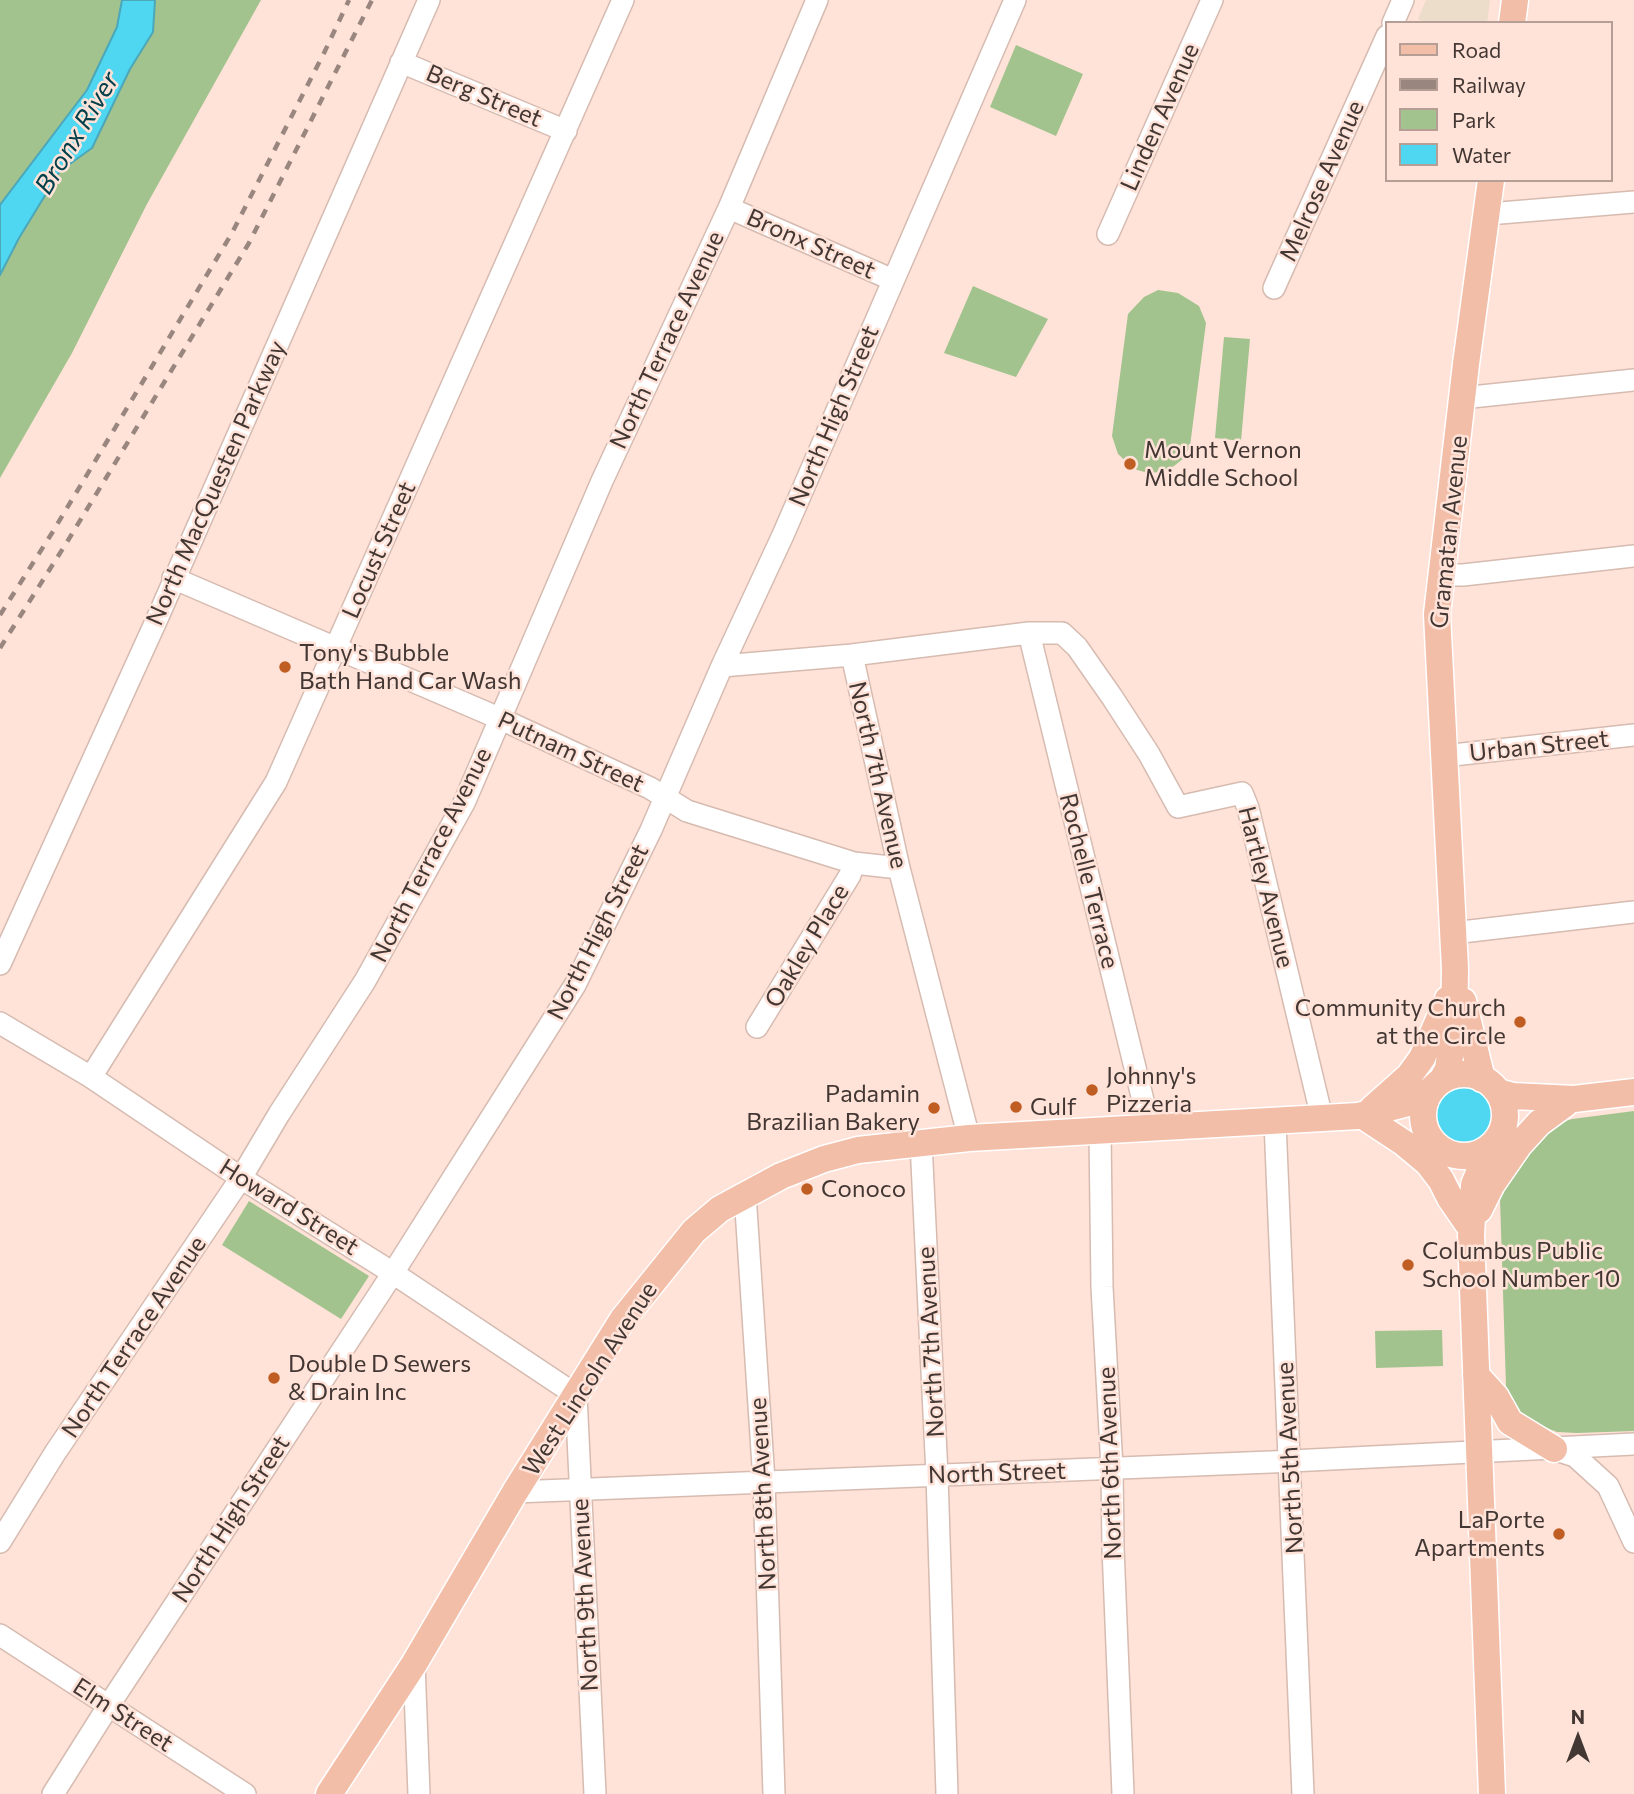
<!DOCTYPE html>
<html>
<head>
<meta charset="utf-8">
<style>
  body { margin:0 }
  #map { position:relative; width:1634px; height:1794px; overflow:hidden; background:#ffe2d8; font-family:Commissioner,sans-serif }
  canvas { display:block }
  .legend { position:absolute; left:1385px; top:21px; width:228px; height:161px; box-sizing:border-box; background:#ffe2d8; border:2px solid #b49e96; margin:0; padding:9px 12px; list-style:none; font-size:21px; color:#433733 }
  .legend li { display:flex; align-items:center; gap:14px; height:35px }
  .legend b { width:35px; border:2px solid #b49e96 }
  .north { position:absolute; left:1543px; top:1703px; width:70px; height:70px; -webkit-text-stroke:5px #ffe2d8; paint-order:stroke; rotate:0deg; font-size:19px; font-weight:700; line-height:28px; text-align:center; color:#433733 }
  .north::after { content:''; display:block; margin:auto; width:24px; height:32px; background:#433733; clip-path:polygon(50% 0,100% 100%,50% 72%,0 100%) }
</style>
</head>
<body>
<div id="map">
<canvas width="1634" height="1794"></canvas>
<ul class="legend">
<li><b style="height:9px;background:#f2bea8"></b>Road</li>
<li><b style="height:9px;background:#99867f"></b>Railway</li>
<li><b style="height:19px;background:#a2c38d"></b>Park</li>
<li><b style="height:19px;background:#4fd7f2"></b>Water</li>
</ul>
<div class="north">N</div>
</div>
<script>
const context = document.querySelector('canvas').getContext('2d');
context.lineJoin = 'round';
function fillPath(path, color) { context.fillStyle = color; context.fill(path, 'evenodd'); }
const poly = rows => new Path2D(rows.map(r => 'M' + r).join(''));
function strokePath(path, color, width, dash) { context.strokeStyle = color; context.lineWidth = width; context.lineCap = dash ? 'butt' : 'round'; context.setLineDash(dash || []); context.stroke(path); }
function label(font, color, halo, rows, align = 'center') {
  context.font = font + ' Commissioner,sans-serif'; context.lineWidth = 5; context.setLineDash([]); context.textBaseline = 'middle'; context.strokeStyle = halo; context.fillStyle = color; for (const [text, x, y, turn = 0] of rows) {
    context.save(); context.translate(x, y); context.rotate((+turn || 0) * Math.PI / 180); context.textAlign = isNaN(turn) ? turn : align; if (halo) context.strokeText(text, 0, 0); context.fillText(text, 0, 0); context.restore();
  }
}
const commercial = poly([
  [1426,0,1490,0,1487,23,1427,23,1418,19]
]);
const green = poly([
  [0,0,122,0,117,27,87,90,0,205],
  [155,0,261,0,147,204,72,353,0,478,0,275,19,238,60,171,92,148,130,69,153,32],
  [1016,45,1083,74,1056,136,990,107],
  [973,286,1048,319,1016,377,944,353],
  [1158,290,1178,293,1199,306,1206,323,1190,446,1184,458,1174,466,1161,472,1148,473,1134,469,1118,454,1112,436,1128,314,1144,297],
  [1224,337,1250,339,1241,441,1215,438],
  [1634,1111,1634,1431,1577,1433,1557,1432,1522,1418,1512,1403,1506,1386,1500,1199,1517,1162,1556,1124,1572,1119],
  [249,1201,369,1276,341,1319,222,1245],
  [1442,1330,1443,1366,1376,1368,1375,1331]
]);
const water = poly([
  [122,0,155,0,153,32,130,69,92,148,60,171,19,238,0,275,0,205,87,90,117,27,122,0],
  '1434 1115a30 30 0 1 1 60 0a30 30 0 1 1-60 0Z'
]);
const minor = poly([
  [1393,23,1403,0],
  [401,62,566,131],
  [729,208,893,280],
  [1488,214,1634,202],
  [1108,234,1212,0],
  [1274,288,1387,36],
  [1462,398,1634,380],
  [1441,575,1463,575,1634,556],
  [173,578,501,719,650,788,687,811,854,863,899,868],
  [1029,633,1150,1129],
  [852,655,899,868,969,1138],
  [722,666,852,655,1029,633,1062,633,1077,647,1112,697,1149,754,1178,807,1242,793,1248,808,1322,1118],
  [1444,756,1634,735],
  [1453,933,1634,912],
  [0,964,157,619,429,0],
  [0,1023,91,1077,241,1178,393,1273,576,1395,595,1794],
  [757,1027,850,875,854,863],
  [91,1077,276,782,623,0],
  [1275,1122,1303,1794],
  [1100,1132,1102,1287,1112,1468,1113,1548,1123,1794],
  [921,1142,937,1475,947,1794],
  [745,1194,764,1481,774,1794],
  [1556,1450,1575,1456,1608,1486,1634,1542],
  [515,1492,1271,1462,1634,1444],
  [0,1542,55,1453,241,1178,279,1114,365,981,464,803,602,481,729,208,817,0],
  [0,1635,245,1794],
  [414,1664,419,1794],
  [53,1794,109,1705,393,1273,575,985,651,830,722,666,783,535,1015,0]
]);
const major = poly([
  [1512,23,1515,0],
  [1463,1001,1482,1079],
  '1423 1115a41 41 0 1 1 82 0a41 41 0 1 1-82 0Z',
  [1442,1080,1448,1069,1454,1029,1455,969,1437,614,1466,364,1491,180],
  [1498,1092,1513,1096,1574,1099,1634,1092],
  [1372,1109,1409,1076,1422,1058,1448,999],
  [1366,1118,1404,1143,1428,1163,1441,1180,1450,1198,1468,1224],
  [1489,1148,1474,1185,1471,1235,1492,1794],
  [1479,1210,1492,1184,1519,1145,1539,1123,1565,1104],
  [1476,1375,1496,1397,1510,1422,1554,1449],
  [329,1794,414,1664,515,1492,623,1319,694,1231,720,1209,781,1176,824,1159,858,1150,969,1138,1358,1116,1420,1100,1434,1087]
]);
const rail = poly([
  [0,615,52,533,232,233,324,53,349,0],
  [0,648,67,542,249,243,372,0]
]);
const markers = [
  [1130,464,7,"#c05d22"],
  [285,667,7,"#c05d22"],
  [1520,1022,7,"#c05d22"],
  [1092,1090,7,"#c05d22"],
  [1016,1107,7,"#c05d22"],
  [934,1108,7,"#c05d22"],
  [807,1189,7,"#c05d22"],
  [1408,1265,7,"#c05d22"],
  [274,1378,7,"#c05d22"],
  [1559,1534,7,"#c05d22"]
];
const streetNames = [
  ["Berg Street",484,96,23],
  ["Linden Avenue",1160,117,-66],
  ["Melrose Avenue",1322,181,-66],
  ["Bronx Street",811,244,24],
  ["North Terrace Avenue",667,340,-65],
  ["North High Street",834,416,-67],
  ["North MacQuesten Parkway",216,483,-66],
  ["Gramatan Avenue",1449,532,-84],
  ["Locust Street",379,550,-66],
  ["Urban Street",1539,746,-6],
  ["Putnam Street",571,752,25],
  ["North 7th Avenue",878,775,77],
  ["North Terrace Avenue",431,855,-63],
  ["Rochelle Terrace",1089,881,76],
  ["Hartley Avenue",1266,887,76],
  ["North High Street",598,932,-63],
  ["Oakley Place",807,946,-59],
  ["Howard Street",289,1207,32],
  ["North Terrace Avenue",134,1337,-56],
  ["North 7th Avenue",931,1342,-93],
  ["West Lincoln Avenue",590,1379,-57],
  ["North 5th Avenue",1290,1458,-93],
  ["North 6th Avenue",1110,1463,-92],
  ["North Street",997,1473,-2],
  ["North 8th Avenue",763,1494,-93],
  ["North High Street",231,1519,-57],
  ["North 9th Avenue",585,1595,-93],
  ["Elm Street",123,1715,33]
];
const poiNames = [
  ["Mount Vernon",1144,450],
  ["Middle School",1144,478],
  ["Tony's Bubble",299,653],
  ["Bath Hand Car Wash",299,681],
  ["Community Church",1506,1008,"right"],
  ["at the Circle",1506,1036,"right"],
  ["Johnny's",1106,1076],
  ["Pizzeria",1106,1104],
  ["Padamin",920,1094,"right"],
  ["Brazilian Bakery",920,1122,"right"],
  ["Gulf",1030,1107],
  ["Conoco",821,1189],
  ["Columbus Public",1422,1251],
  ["School Number 10",1422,1279],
  ["Double D Sewers",288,1364],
  ["& Drain Inc",288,1392],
  ["LaPorte",1545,1520,"right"],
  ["Apartments",1545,1548,"right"]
];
const waterNames = [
  ["Bronx River",77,133,-59]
];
fillPath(commercial, '#ecdcca');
fillPath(green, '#a2c38d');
fillPath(water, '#4fd7f2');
strokePath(water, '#4ba7b9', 2);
strokePath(minor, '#d6bbb1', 24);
strokePath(major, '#fff', 29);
strokePath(minor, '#fff', 21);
strokePath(major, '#f2bea8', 26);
strokePath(rail, '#99867f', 4.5, [9, 9]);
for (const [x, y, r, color] of markers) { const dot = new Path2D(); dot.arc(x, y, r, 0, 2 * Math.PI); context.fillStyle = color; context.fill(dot); strokePath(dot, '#ffe2d8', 2.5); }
label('24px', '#433733', '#ffe2d8', streetNames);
label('24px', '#433733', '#ffe2d8', poiNames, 'left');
label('italic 26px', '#00404a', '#ffe2d8', waterNames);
</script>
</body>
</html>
